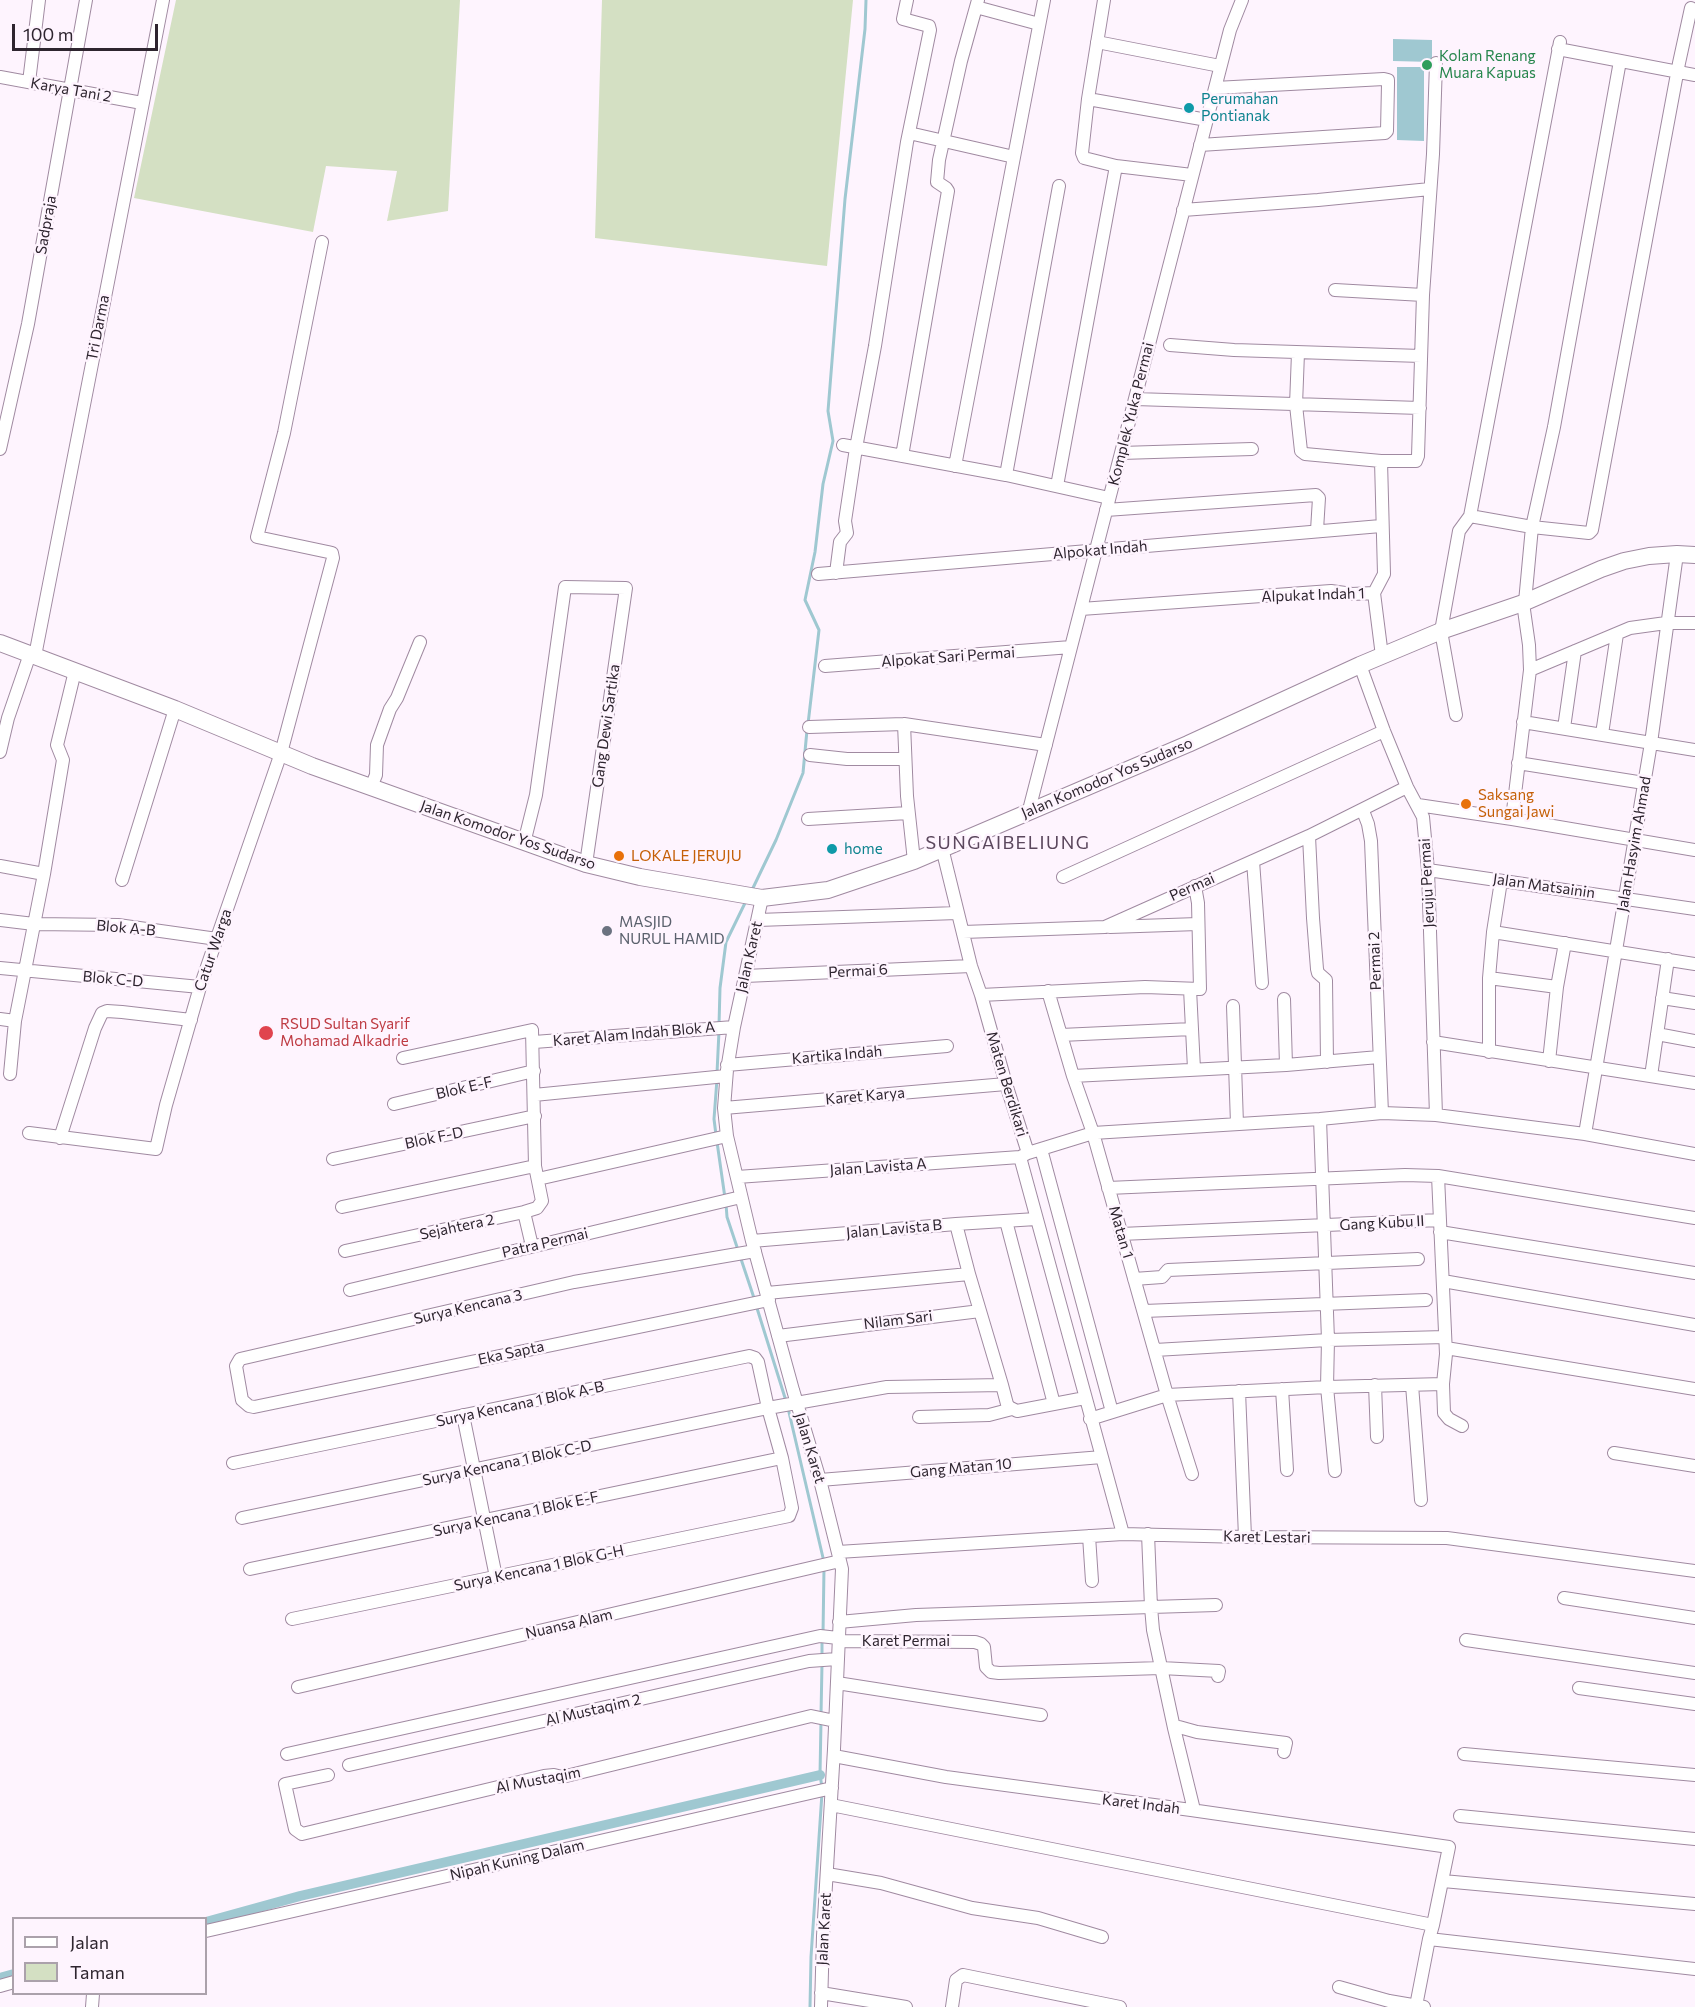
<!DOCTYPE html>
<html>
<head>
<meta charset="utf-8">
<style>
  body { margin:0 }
  #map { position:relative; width:1695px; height:2007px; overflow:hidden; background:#fef4fe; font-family:Commissioner,sans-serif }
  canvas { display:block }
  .legend { position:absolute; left:12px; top:1917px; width:195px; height:78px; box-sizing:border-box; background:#fef4fe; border:2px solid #aba1ab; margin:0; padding:8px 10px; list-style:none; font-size:18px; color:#2e252f }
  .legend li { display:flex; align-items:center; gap:12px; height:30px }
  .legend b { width:30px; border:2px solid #aba1ab }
  .scale { position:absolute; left:12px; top:24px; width:146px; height:27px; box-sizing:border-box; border:3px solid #2e252f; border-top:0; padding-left:8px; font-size:18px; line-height:21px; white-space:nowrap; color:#2e252f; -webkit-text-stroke:4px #fef4fe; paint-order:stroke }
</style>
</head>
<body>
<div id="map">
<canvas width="1695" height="2007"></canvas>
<ul class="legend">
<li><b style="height:8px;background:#fff"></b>Jalan</li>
<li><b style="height:16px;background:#d4e0c3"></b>Taman</li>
</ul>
<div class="scale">100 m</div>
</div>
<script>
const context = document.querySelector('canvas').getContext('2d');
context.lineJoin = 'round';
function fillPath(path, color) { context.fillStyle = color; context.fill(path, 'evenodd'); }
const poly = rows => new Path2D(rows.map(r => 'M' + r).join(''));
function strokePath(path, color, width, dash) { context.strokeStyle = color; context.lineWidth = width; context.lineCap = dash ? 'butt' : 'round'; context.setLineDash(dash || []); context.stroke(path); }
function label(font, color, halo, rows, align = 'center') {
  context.font = font + ' Commissioner,sans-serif'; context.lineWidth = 5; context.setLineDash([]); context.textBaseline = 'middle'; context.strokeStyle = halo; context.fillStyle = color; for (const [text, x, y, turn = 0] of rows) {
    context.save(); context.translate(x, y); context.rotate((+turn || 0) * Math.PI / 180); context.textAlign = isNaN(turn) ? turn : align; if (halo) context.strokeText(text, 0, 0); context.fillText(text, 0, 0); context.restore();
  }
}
const green = poly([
  [176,0,460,0,448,211,387,221,397,171,326,166,313,232,134,198],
  [602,0,853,0,827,266,595,238]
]);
const water = poly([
  [1393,39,1432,40,1432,62,1393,61],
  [1397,67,1424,67,1424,141,1397,140]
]);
const stream = poly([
  [808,724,819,630,805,600,815,552,823,484,833,441,828,411,845,199,865,29,866,0],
  [752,890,776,840,803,773,807,730],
  [719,1025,720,988,726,942,746,901],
  [717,1073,719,1031],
  [716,1135,714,1119,717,1079],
  [717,1142,725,1198],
  [726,1204,727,1217,738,1250],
  [740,1256,754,1298],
  [756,1305,786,1401],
  [788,1408,824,1562],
  [823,1634,824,1568],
  [822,1658,822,1640],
  [821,1715,822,1664],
  [821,1721,820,1775,822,1787],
  [810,2007,811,1957,822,1793]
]);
const canal = poly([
  [206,1922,300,1896,820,1775],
  [0,1978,14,1974]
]);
const street = poly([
  [1104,0,1088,99,1082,153,1084,158,1116,166,1192,175],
  [976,7,1039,24],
  [1097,42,1220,66],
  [1558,49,1695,75],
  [0,77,142,103],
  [29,82,39,0],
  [1088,99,1207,120],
  [909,133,1014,157],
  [1200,145,1385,133,1387,131,1388,84,1388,80,1384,79,1215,88],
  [1183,210,1318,200,1430,189],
  [1335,290,1423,295],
  [1170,345,1234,350,1421,356],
  [1298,353,1296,405,1301,451,1305,454,1381,461,1416,461,1418,456,1423,295,1433,154,1436,63],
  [1135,399,1420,408],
  [843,445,1006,475,1109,498],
  [0,449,28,324,86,0],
  [1121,453,1252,449],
  [902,456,948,191,946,188,937,182,939,160,961,61,978,0],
  [955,466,1044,0],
  [1006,475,1059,186],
  [1057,486,1116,166],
  [1106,510,1316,495,1319,498,1317,530],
  [1470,516,1532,527,1589,533,1592,530,1679,63,1691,8],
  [836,573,840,542,847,533,845,521,856,448,875,346,907,142,930,30,929,26,903,19,907,0],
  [818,574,1381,526],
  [1374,593,1382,656],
  [1525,602,1532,527,1554,427,1620,61],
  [1081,609,1331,591,1352,594,1374,593,1384,574,1381,461],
  [35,656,163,0],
  [1360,665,1384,731,1407,787,1423,817,1428,870,1436,1115],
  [825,666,1071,647],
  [1530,670,1630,628,1666,623,1695,623],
  [1456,715,1441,631,1459,531,1470,516,1560,42],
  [1523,722,1695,750],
  [904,724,907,796,914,861],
  [809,727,904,724,1046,745],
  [1564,728,1575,651],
  [1602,734,1617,634],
  [0,752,8,718,30,654],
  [810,755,847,759,905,759],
  [1518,763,1644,783],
  [371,787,376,775,377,745,390,709,397,698,420,642],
  [1418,805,1512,819,1695,850],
  [1029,810,1230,30,1242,0],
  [1363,811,1368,824,1371,841,1382,1113],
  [808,819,908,813],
  [1512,819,1530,670,1529,645,1523,603],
  [1309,836,1313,918,1317,969,1318,973,1326,980,1327,1062],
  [524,843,536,795,565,587,626,588,586,864],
  [942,848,971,966,981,995,1006,1084,1028,1153,1020,1157,1123,1534],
  [1253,861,1262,983],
  [0,866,44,874,15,1021,10,1074],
  [1428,870,1695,909],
  [44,874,63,760,57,745,75,671],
  [1063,877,1384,731],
  [122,880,175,709],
  [762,898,734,1027,727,1070,724,1108,727,1136,752,1241,793,1390,820,1480,842,1569,834,1749,823,1936,821,2007],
  [0,920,34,924,118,925,217,939],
  [758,920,957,913],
  [1110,927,1198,924],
  [963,932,1105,927,1309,836,1407,787],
  [1493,932,1695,964],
  [0,968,200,987],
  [745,976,971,966],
  [1489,978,1557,987],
  [1190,989,1194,1069],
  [1048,991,1073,1076,1093,1133,1167,1395,1192,1474],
  [981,995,1145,987,1200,989,1198,903,1195,886],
  [1662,998,1695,1003],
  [1284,999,1286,1065],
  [1233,1006,1237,1124],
  [0,1019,15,1021],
  [1657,1034,1695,1041],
  [1061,1035,1192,1029],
  [534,1042,734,1027],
  [1433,1042,1695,1083],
  [1489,1052,1489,978,1493,932,1501,881],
  [403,1058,532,1030,535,1166],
  [1549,1061,1557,987,1565,943],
  [727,1065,947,1046],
  [1073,1076,1286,1065,1379,1057],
  [1651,1076,1668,959],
  [534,1095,726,1076],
  [394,1104,534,1071],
  [724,1108,1006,1084],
  [1320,1119,1328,1340,1327,1387,1335,1471],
  [29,1133,156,1149,166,1105,200,987,281,753,333,558,332,553,328,552,257,537,284,433,322,242],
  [1585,1134,1651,743,1677,554],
  [60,1138,95,1028,102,1013,107,1011,122,1012,191,1020],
  [1041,1149,1112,1412],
  [1028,1153,1093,1133,1320,1119,1382,1113,1436,1115,1585,1134,1695,1154],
  [333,1159,535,1116],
  [1438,1176,1446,1354,1443,1384,1444,1413,1449,1419,1462,1426],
  [737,1177,1020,1157],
  [538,1179,727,1136],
  [1108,1188,1405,1175,1438,1176,1695,1218],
  [342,1207,535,1166,542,1201,537,1208,524,1212,345,1251],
  [524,1212,532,1246],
  [1006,1221,1054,1404],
  [1440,1232,1695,1273],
  [1121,1234,1440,1220],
  [752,1241,956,1224,1036,1219],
  [755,1251,574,1282,240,1359,236,1366,242,1400,249,1406,254,1407,769,1300],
  [1134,1279,1162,1277,1168,1270,1418,1259],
  [1443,1281,1695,1325],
  [350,1290,741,1197],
  [767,1293,969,1274,956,1224],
  [980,1311,1002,1385],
  [1144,1311,1426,1300],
  [778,1336,980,1311,969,1274],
  [1446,1348,1695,1389],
  [1155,1350,1328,1340,1445,1337],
  [1375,1385,1377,1437],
  [1412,1385,1421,1500],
  [1282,1389,1287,1470],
  [1239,1391,1245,1537],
  [463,1415,496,1577],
  [919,1417,989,1415,1012,1409],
  [1090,1419,1167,1395,1327,1387,1443,1384],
  [1614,1453,1695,1466],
  [233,1463,749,1356,755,1358,758,1362,768,1408,782,1458,792,1508,789,1516,292,1619],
  [820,1480,1102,1457],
  [242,1518,768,1408,887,1387,1002,1385,1007,1404,1009,1407,1017,1411,1085,1398],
  [1148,1534,1151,1607,1216,1605],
  [1089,1536,1092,1581],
  [838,1552,1123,1534,1245,1537,1447,1538,1695,1571],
  [250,1569,782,1458],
  [1564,1598,1695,1618],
  [839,1622,916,1615,1151,1607,1153,1630,1174,1728,1179,1727,1197,1732,1286,1743,1284,1752],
  [1466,1640,1695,1673],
  [838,1641,975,1642,981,1644,984,1647,986,1667,991,1672,999,1673,1161,1668,1219,1671,1218,1676],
  [837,1683,1041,1715],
  [298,1687,840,1561],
  [1579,1688,1695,1704],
  [1174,1728,1194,1810],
  [287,1754,820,1636,838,1638],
  [1464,1754,1695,1775],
  [834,1756,946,1777,1191,1810,1449,1847,1433,1925],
  [349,1765,809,1661,837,1659],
  [328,1775,285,1784,295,1829,302,1834,544,1776,554,1775,562,1777,811,1716,835,1721],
  [831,1805,1433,1925,1429,1939,1695,1969],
  [1460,1816,1695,1839],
  [827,1874,881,1883,972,1908,1038,1918,1102,1937],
  [1443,1881,1695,1904],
  [206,1931,832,1788],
  [0,1986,14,1982],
  [1339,1987,1389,2001,1424,2007],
  [821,1993,906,2007],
  [1416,2006,1429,1939],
  [92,2007,93,1994],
  [952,2007,956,1980,963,1975,1120,2007]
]);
const secondary = poly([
  [0,643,175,709,312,766,586,864,640,877,762,898,828,890,914,861,1188,744,1360,665,1441,631,1523,603,1601,569,1624,561,1649,556,1677,554,1695,555]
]);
const markers = [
  [1427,65,6,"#2e9e5b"],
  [1189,108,6,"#0f9aa8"],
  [1466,804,6,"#e8710a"],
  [832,849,6,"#0f9aa8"],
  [619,856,6,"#e8710a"],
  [607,931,6,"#6b7280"],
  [266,1033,8,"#e0444e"]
];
const leisureNames = [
  ["Kolam Renang",1439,56],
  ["Muara Kapuas",1439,73]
];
const streetNames = [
  ["Karya Tani 2",71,90,10],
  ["Sadpraja",46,225,-80],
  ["Tri Darma",98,328,-79],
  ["Komplek Yuka Permai",1131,414,-76],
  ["Alpokat Indah",1100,550,-5],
  ["Alpukat Indah 1",1313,595,-2],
  ["Alpokat Sari Permai",948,657,-4],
  ["Gang Dewi Sartika",606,726,-82],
  ["Jalan Komodor Yos Sudarso",1107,778,-23],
  ["Jalan Komodor Yos Sudarso",508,835,19],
  ["Jalan Hasyim Ahmad",1634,844,-80],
  ["Jeruju Permai",1427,883,-93],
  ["Jalan Matsainin",1544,886,8],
  ["Permai",1192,887,-24],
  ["Blok A-B",126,928,5],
  ["Catur Warga",213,950,-71],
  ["Jalan Karet",749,957,-77],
  ["Permai 2",1375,961,-92],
  ["Permai 6",858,971,-3],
  ["Blok C-D",113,979,5],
  ["Karet Alam Indah Blok A",634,1034,-5],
  ["Kartika Indah",837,1055,-5],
  ["Maten Berdikari",1007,1084,73],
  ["Blok E-F",464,1088,-13],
  ["Karet Karya",865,1096,-5],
  ["Blok F-D",434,1138,-12],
  ["Jalan Lavista A",878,1167,-4],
  ["Gang Kubu II",1382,1223,-3],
  ["Sejahtera 2",457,1227,-12],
  ["Jalan Lavista B",894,1229,-5],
  ["Matan 1",1121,1232,74],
  ["Patra Permai",545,1243,-13],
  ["Surya Kencana 3",468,1307,-13],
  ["Nilam Sari",898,1320,-7],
  ["Eka Sapta",511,1353,-12],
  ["Surya Kencana 1 Blok A-B",520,1404,-12],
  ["Jalan Karet",810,1448,73],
  ["Surya Kencana 1 Blok C-D",507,1463,-12],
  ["Gang Matan 10",961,1468,-5],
  ["Surya Kencana 1 Blok E-F",516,1514,-12],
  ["Karet Lestari",1267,1537,1],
  ["Surya Kencana 1 Blok G-H",539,1568,-12],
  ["Nuansa Alam",569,1624,-13],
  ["Karet Permai",906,1641],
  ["Al Mustaqim 2",593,1710,-13],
  ["Al Mustaqim",538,1780,-11],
  ["Karet Indah",1141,1804,7],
  ["Nipah Kuning Dalam",517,1860,-13],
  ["Jalan Karet",824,1929,-87]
];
const cultureNames = [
  ["Perumahan",1201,99],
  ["Pontianak",1201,116],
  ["home",844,849]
];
const foodNames = [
  ["Saksang",1478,795],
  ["Sungai Jawi",1478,812],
  ["LOKALE JERUJU",631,856]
];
const worshipNames = [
  ["MASJID",619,922],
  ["NURUL HAMID",619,939]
];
const healthNames = [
  ["RSUD Sultan Syarif",280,1024],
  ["Mohamad Alkadrie",280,1041]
];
const quarterNames = [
  ["SUNGAIBELIUNG",1008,843]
];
fillPath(green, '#d4e0c3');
fillPath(water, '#9fc8d1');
strokePath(stream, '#9fc8d1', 3);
strokePath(canal, '#9fc8d1', 10);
strokePath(street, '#a08aa1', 14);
strokePath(secondary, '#a08aa1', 18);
strokePath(street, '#fff', 12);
strokePath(secondary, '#fff', 16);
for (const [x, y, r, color] of markers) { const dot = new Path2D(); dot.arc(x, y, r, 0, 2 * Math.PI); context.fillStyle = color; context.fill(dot); strokePath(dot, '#fef4fe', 2); }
label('15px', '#27864d', '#fef4fe', leisureNames, 'left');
label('15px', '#2e252f', '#fef4fe', streetNames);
label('15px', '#0d838f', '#fef4fe', cultureNames, 'left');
label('15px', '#c56008', '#fef4fe', foodNames, 'left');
label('15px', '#5b616d', '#fef4fe', worshipNames, 'left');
label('15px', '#be3a42', '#fef4fe', healthNames, 'left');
context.letterSpacing = '1.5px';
label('18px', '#5b475d', '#fef4fe', quarterNames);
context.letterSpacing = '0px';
</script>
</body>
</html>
